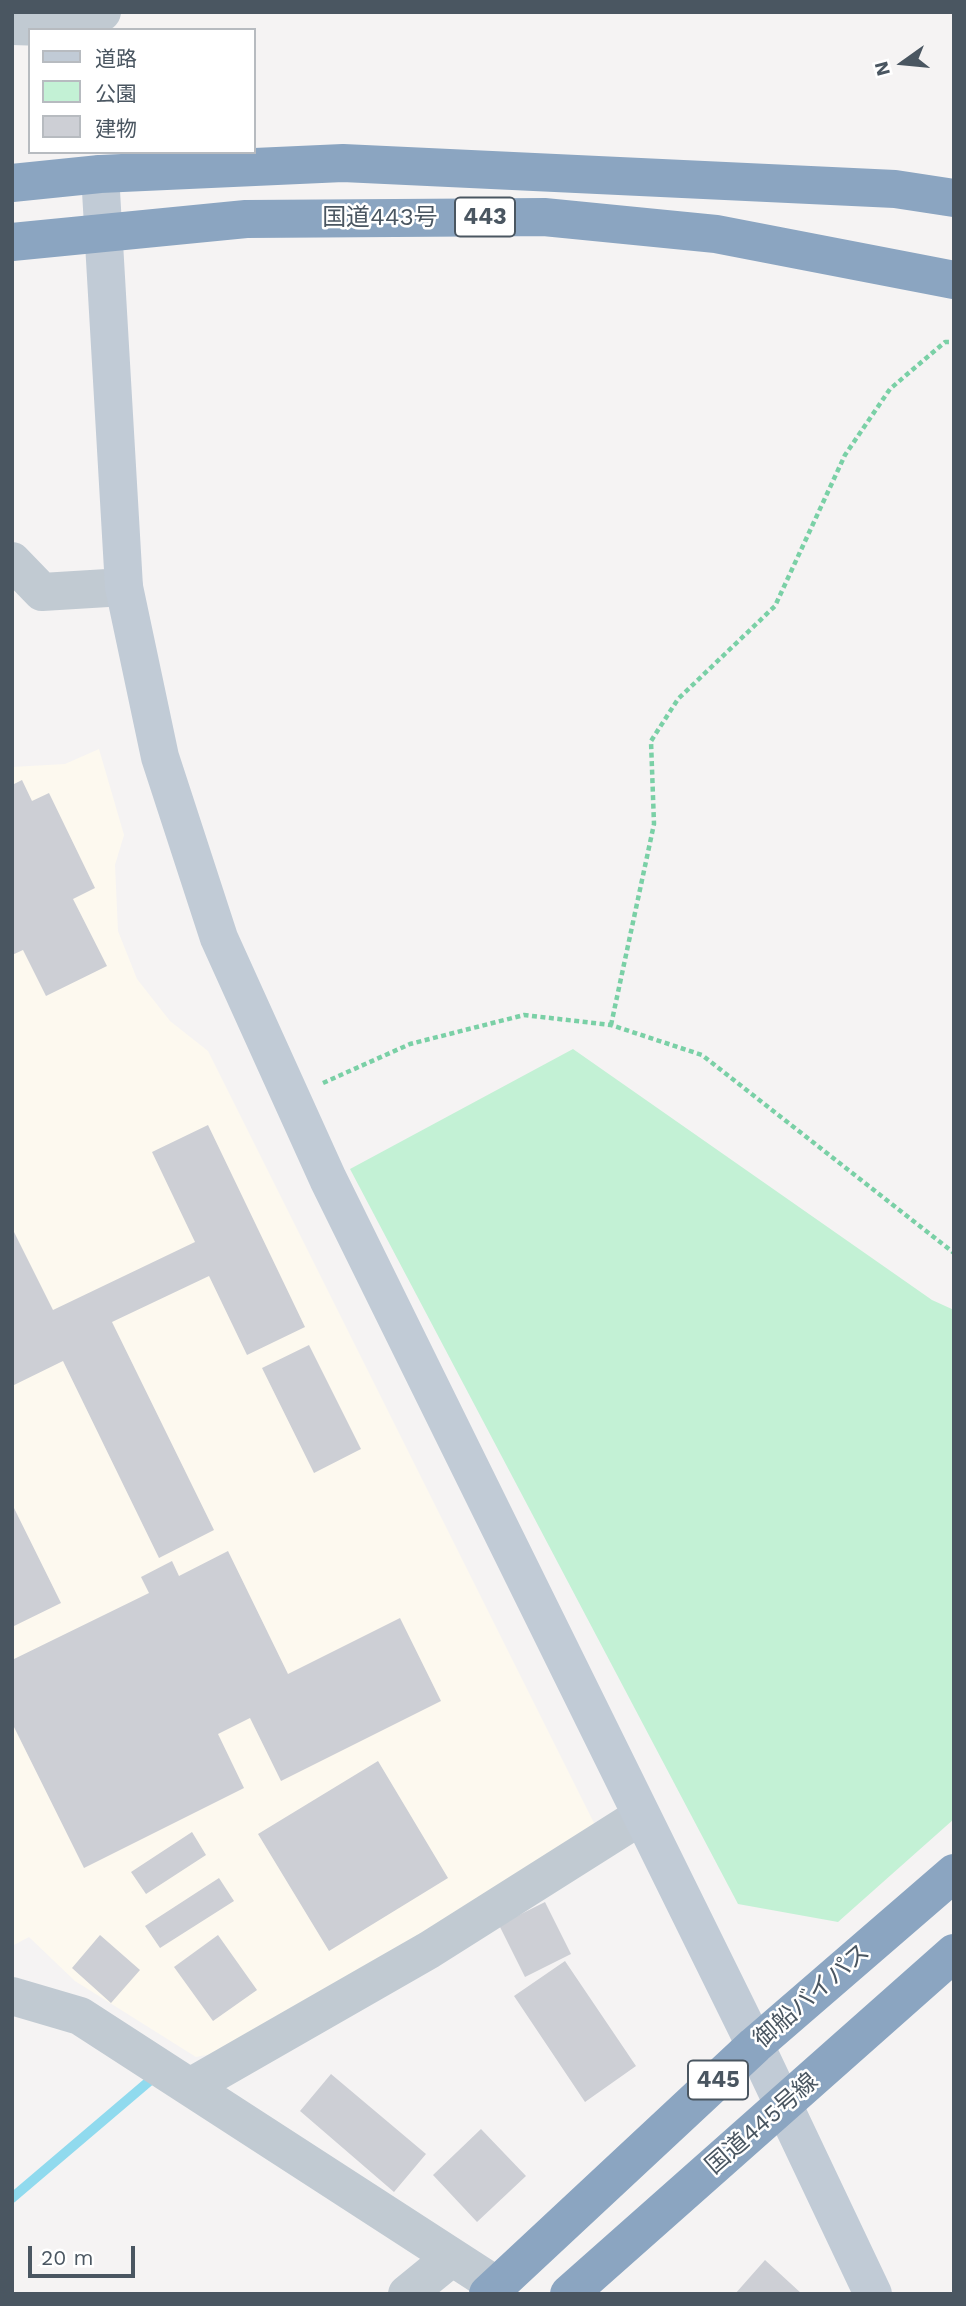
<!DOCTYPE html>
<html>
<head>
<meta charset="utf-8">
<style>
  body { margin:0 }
  #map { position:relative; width:966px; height:2306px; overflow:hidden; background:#f5f3f3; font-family:"Work Sans","Noto Sans JP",sans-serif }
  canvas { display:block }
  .frame { position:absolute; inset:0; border:14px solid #4a5661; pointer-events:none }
  .legend { position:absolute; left:28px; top:28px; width:228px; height:126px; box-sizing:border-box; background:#fff; border:2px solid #b7bbc0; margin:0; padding:9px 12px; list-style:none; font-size:21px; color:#4a5661 }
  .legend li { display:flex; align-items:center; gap:14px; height:35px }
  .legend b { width:35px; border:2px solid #b7bbc0 }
  .north { position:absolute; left:868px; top:28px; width:70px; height:70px; -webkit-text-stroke:5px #fff; paint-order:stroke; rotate:255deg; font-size:19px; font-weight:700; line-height:28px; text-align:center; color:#4a5661 }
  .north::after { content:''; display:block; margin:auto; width:24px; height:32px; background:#4a5661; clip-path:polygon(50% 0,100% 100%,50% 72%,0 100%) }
  .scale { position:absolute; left:28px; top:2246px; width:107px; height:32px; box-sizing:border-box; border:4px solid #4a5661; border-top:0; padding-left:9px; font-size:21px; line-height:24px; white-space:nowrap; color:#4a5661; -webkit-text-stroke:5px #fff; paint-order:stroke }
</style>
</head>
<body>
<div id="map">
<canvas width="966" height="2306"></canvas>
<div class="frame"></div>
<ul class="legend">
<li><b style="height:9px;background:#c1cbd6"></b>道路</li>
<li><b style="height:19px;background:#c3f1d5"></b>公園</li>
<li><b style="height:19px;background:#cdcfd5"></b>建物</li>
</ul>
<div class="north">N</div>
<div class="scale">20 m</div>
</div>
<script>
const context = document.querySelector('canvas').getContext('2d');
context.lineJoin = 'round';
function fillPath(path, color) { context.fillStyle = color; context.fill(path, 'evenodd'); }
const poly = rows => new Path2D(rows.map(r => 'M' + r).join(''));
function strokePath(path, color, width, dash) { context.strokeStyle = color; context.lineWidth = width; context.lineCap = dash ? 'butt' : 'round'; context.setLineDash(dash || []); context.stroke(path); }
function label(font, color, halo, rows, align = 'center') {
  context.font = font + ' "Work Sans","Noto Sans JP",sans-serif'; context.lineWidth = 5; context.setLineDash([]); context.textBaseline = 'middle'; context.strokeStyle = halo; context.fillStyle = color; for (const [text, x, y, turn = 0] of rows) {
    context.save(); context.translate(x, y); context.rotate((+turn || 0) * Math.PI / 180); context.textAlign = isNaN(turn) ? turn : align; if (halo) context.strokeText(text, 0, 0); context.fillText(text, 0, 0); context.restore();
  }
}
const commercial = poly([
  [99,749,124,835,115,865,118,931,137,979,170,1021,208,1051,596,1827,226,2051,196,2057,75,1981,29,1937,12,1946,12,767,65,764]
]);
const green = poly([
  [573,1049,932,1300,954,1310,954,1819,838,1922,738,1904,350,1169]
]);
const stream = poly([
  [12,2198,153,2078]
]);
const building = poly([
  [22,780,32,801,49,793,95,888,73,899,107,966,46,996,23,950,12,955,12,785],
  [208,1125,305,1327,247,1355,209,1276,112,1322,214,1530,159,1558,63,1361,12,1386,12,1228,53,1310,195,1242,152,1152],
  [309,1345,361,1449,314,1473,262,1368],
  [12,1504,61,1603,12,1627],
  [228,1551,288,1674,400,1618,441,1701,281,1781,250,1718,218,1734,244,1788,84,1868,12,1723,12,1660,149,1593,141,1577,172,1561,179,1576],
  [378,1761,448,1878,329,1951,258,1834],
  [192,1832,206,1855,146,1894,131,1872],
  [219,1878,234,1901,160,1948,145,1926],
  [545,1902,571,1954,525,1977,499,1925],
  [100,1935,140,1970,111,2003,72,1968],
  [218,1935,257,1990,213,2021,174,1967],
  [565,1961,636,2066,585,2102,514,1996],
  [331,2074,426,2154,394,2192,300,2111],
  [481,2129,526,2176,477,2222,433,2175],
  [765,2260,802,2294,735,2294]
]);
const path = poly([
  [611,1025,654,824,651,741,678,699,775,606,845,455,890,389,945,342,954,342],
  [323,1083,410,1044,524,1015,611,1025,702,1055,954,1253]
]);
const street = poly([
  [12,26,45,27,102,12],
  [12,561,42,592,124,587],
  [12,1996,80,2016,497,2286],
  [190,2087,429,1950,641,1816],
  [407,2294,451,2258]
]);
const secondary = poly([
  [100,174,124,587,160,757,219,938,328,1179,755,2045,873,2294]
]);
const highway = poly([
  [12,183,100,174,343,163,895,189,954,198],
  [12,242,246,219,544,217,716,234,954,280],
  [488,2294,755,2045,954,1873],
  [569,2294,954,1953]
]);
const shields = [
  [485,217,60],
  [718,2080,60]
];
const shieldNames = [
  ["443",485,217],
  ["445",718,2080]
];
const streetNames = [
  ["国道443号",380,218],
  ["御船バイパス",812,1996,-41],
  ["国道445号線",762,2124,-41]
];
fillPath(commercial, '#fdf9ef');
fillPath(green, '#c3f1d5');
strokePath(stream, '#90daee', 10);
fillPath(building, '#cdcfd5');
strokePath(path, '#7ad0a6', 4.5, [5, 3.5]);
strokePath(street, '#c1cad2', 38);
strokePath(secondary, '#c1cbd6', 38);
strokePath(highway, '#8ba5c1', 38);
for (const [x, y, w] of shields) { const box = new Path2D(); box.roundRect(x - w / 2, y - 19.5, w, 39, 5); context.fillStyle = '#fff'; context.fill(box); strokePath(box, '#4a5661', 2); }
label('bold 23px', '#4a5661', null, shieldNames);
label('24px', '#4a5661', '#fff', streetNames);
</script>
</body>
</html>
